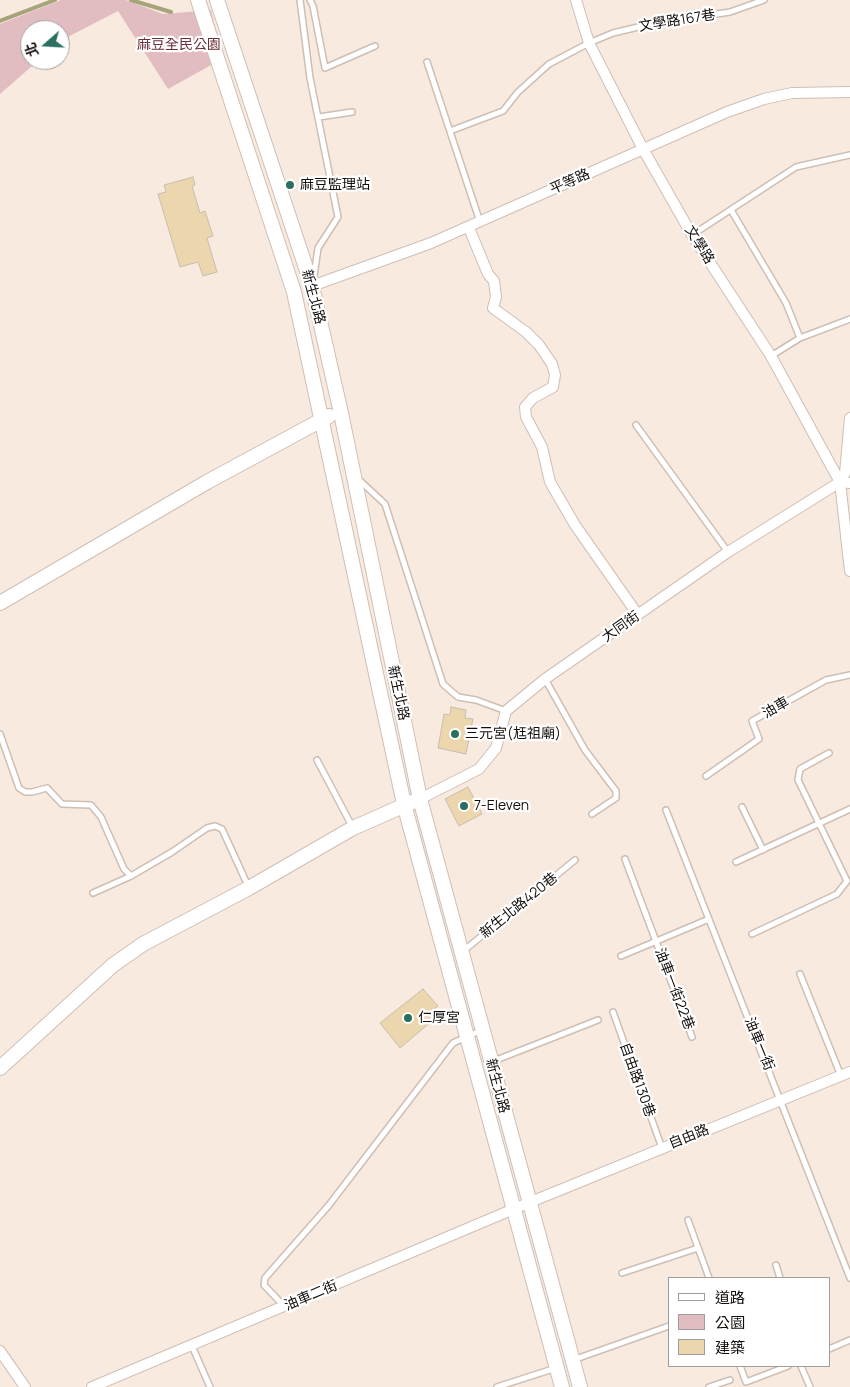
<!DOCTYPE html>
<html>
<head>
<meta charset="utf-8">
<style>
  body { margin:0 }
  #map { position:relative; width:850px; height:1387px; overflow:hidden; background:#f9eadf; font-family:Manrope,"Noto Sans TC",sans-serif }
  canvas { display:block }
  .legend { position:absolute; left:668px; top:1277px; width:162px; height:90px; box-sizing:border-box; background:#fff; border:1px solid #a09e9d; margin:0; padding:6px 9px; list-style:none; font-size:15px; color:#120d0a }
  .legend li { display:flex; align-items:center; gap:10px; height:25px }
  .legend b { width:25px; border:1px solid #a09e9d }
  .north { position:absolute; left:20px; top:20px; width:50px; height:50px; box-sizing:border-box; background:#fff; border:1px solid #a09e9d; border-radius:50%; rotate:251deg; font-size:14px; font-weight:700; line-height:20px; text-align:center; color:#120d0a }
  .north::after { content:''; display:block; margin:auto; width:18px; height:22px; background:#2b6f61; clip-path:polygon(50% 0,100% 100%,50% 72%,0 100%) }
</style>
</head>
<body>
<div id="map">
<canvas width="850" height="1387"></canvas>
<ul class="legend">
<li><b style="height:6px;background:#fff"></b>道路</li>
<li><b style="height:14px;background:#e1bdc1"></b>公園</li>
<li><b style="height:14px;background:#ecd6ae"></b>建築</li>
</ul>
<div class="north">北</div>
</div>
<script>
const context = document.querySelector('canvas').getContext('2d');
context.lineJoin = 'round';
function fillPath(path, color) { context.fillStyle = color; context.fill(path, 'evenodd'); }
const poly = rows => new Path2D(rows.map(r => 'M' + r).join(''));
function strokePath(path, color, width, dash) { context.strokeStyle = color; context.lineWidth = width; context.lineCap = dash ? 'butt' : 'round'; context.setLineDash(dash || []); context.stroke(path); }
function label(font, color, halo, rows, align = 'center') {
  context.font = font + ' Manrope,"Noto Sans TC",sans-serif'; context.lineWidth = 4.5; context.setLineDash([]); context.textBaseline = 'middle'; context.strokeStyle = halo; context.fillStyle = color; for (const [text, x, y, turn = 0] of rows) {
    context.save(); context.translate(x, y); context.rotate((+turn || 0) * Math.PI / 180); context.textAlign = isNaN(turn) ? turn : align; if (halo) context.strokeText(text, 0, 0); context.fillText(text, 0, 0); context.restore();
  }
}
const green = poly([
  [61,0,126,0,163,14,211,10,222,59,168,89,118,11,60,41,60,30,30,30,30,60,39,60,0,94,0,24]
]);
const stream = poly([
  [131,0,171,12],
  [0,21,55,0]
]);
const building = poly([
  [193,177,195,185,192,186,200,213,205,211,213,236,207,238,217,272,203,276,198,262,180,267,158,194,166,192,164,185,193,177],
  [451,707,466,710,465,718,473,719,466,754,438,748,444,714,450,715,451,707],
  [468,787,482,814,459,826,445,799,468,787],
  [423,989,438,1006,427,1015,432,1021,400,1048,380,1023,423,989]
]);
const lane = poly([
  [300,0,310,78,338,217,318,248,314,276],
  [310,0,313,6,325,68,375,46],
  [427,62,480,222],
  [319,117,352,112],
  [450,131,503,111,518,92,549,64,589,43,613,33,651,24,730,12,764,0],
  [731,210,786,303,800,338],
  [692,235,796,167,850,155],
  [771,356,800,338,850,319],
  [636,425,728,552],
  [357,478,385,504,443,684,458,697,476,700,506,711],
  [545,679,585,750,616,791,616,798,592,814],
  [0,734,19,788,25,792,32,792,47,788,62,804,91,805,101,817,124,869,131,876],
  [317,760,353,828],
  [706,776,759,739,752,721,826,680,850,675],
  [742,807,763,850],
  [666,810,850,1278],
  [625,859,692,1037],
  [736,862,850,809],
  [93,893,131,876,172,852,207,828,215,826,222,829,249,888],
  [752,934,837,894,847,881,798,780,800,769,829,753],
  [462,952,575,860],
  [621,956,709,919],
  [800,974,841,1076],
  [613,1012,662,1148],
  [491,1062,598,1020],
  [688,1220,709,1278],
  [776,1265,780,1278],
  [622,1273,698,1248],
  [285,1307,264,1285,265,1278,329,1205,453,1043,482,1030],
  [192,1346,210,1387],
  [829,1349,850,1340],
  [573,1360,669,1326],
  [740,1366,746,1382,788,1366],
  [801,1366,810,1387],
  [497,1387,556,1368],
  [709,1387,730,1380]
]);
const street = poly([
  [576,0,589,43,643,149,692,235,771,356,840,482],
  [469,228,488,274,494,281,496,297,493,308,526,332,539,345,552,364,555,375,553,387,533,398,525,407,526,417,542,447,550,482,575,525,638,615],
  [312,286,431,243,727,112,764,99,792,93,850,92],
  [850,418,845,473,840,482,850,571],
  [420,799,479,769,496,748,506,711,545,679,728,552,840,482,850,483],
  [0,1351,25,1387],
  [92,1387,528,1203,850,1072]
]);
const secondary = poly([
  [198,0,294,292,404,804,562,1387],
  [217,0,312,286,341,413,420,799,580,1387],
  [0,603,207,482,329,416],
  [0,1068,113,965,143,944,249,888,353,828,412,802]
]);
const markers = [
  [290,185,5,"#2b6f61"],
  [455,734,5,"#2b6f61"],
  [464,806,5,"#2b6f61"],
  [408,1018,5,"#2b6f61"]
];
const streetNames = [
  ["文學路167巷",677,21,-9],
  ["平等路",570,182,-24],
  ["文學路",699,245,58],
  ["新生北路",313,297,75],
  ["大同街",621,627,-35],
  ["新生北路",398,693,78],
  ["油車",776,708,-30],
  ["新生北路420巷",519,906,-39],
  ["油車一街22巷",674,989,69],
  ["油車一街",759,1044,68],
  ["自由路130巷",637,1080,70],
  ["新生北路",497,1086,75],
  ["自由路",689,1137,-22],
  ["油車二街",311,1296,-23]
];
const parkNames = [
  ["麻豆全民公園",179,45]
];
const poiNames = [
  ["麻豆監理站",300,185],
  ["三元宮(尪祖廟)",465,734],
  ["7-Eleven",474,806],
  ["仁厚宮",418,1018]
];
fillPath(green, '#e1bdc1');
strokePath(stream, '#a6a47a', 4);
fillPath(building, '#ecd6ae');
strokePath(building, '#c6beaf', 1);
strokePath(lane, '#cebfb5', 8);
strokePath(street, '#cebfb5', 12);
strokePath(secondary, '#cebfb5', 16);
strokePath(lane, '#fff', 5);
strokePath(street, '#fff', 10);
strokePath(secondary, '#fff', 14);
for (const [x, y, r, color] of markers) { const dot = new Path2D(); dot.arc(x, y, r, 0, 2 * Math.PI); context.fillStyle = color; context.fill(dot); strokePath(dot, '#fff', 2); }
label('14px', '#120d0a', '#fff', streetNames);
label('14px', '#6b2e3a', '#fff', parkNames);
label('14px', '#120d0a', '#fff', poiNames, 'left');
</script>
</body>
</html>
